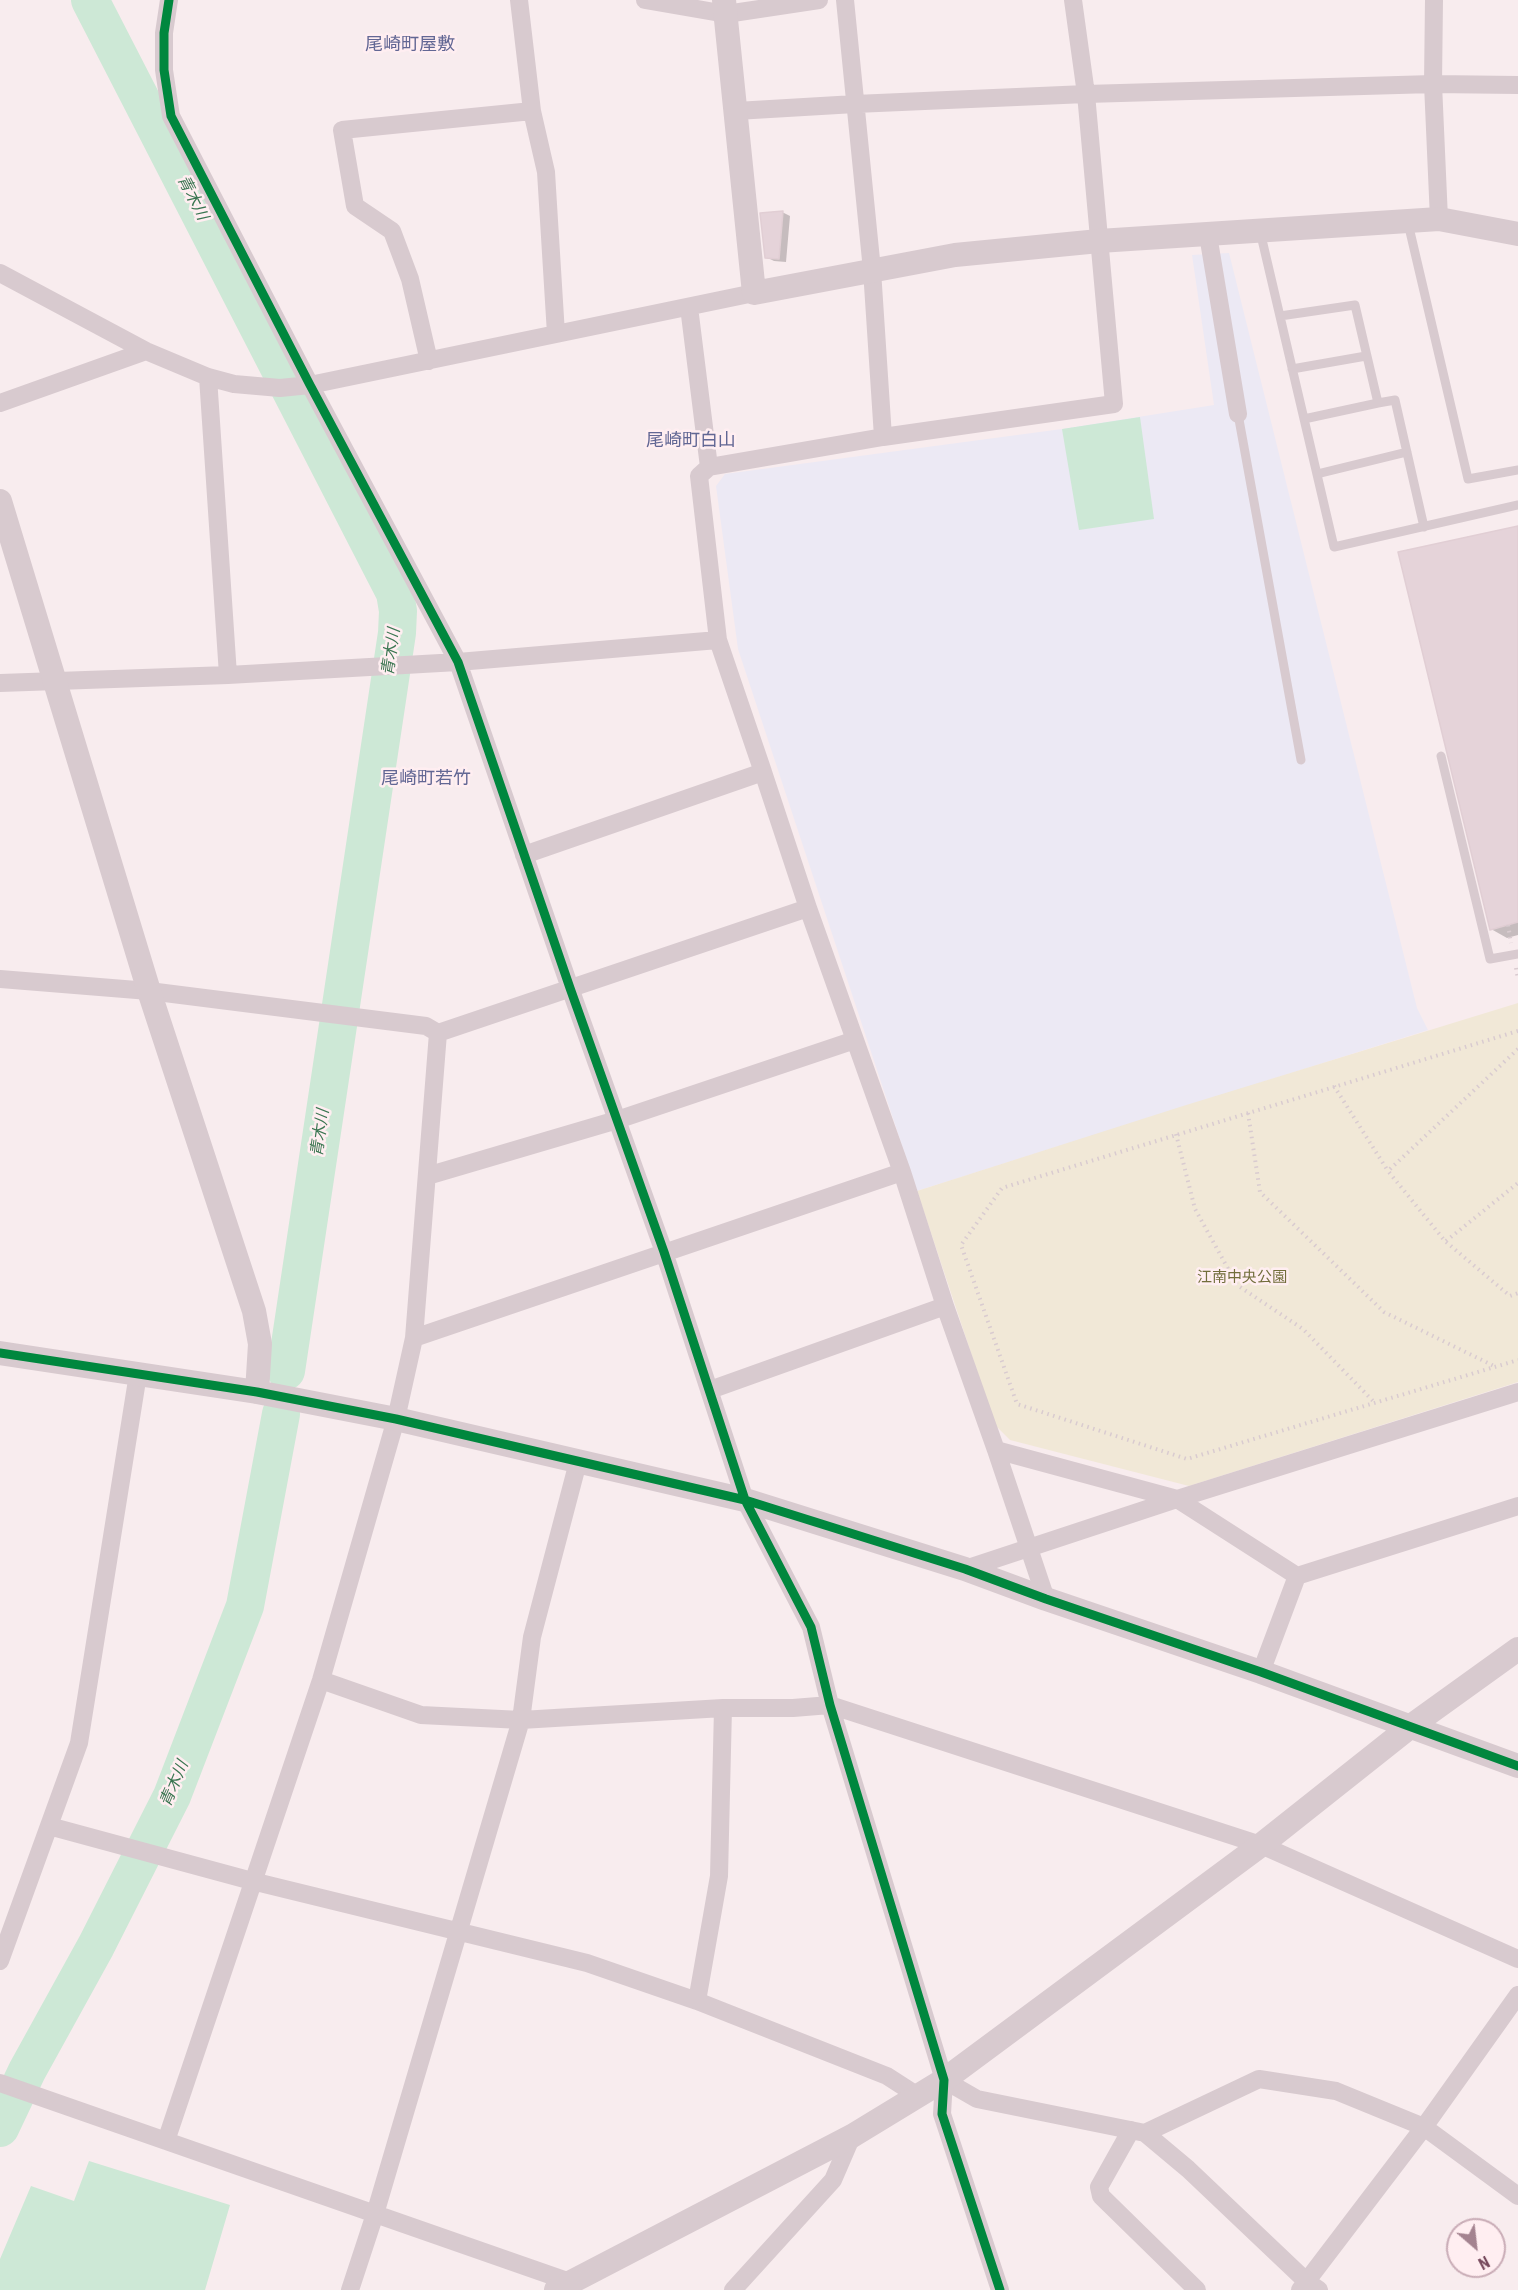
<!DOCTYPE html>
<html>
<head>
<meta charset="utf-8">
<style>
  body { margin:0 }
  #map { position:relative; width:1518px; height:2290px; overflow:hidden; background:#f8ecee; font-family:"Roboto Condensed",sans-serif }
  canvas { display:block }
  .north { position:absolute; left:1446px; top:2218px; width:60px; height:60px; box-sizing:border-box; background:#ffeef1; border:2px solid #c9acb6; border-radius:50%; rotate:152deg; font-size:16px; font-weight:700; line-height:24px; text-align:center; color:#774a5d }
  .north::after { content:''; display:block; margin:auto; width:21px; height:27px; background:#a48390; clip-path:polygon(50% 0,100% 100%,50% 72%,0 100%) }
</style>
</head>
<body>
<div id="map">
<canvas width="1518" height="2290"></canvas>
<div class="north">N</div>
</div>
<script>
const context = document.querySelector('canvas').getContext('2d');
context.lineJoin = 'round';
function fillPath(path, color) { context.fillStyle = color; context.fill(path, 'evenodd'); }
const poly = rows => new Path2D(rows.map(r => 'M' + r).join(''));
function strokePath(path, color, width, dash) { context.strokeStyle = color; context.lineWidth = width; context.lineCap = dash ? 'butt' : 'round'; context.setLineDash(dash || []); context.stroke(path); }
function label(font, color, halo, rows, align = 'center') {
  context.font = font + ' "Roboto Condensed","Noto Sans JP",sans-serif'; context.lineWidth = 5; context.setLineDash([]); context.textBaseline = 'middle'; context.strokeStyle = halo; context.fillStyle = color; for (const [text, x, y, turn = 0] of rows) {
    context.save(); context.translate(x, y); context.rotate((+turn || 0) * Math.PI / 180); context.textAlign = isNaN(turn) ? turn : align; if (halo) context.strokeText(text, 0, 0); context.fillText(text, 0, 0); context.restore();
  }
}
const education = poly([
  [1229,253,1417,1008,1428,1030,917,1191,738,649,716,486,725,474,1062,429,1214,405,1192,255]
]);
const green = poly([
  [1518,1003,1518,1382,1189,1486,1010,1440,995,1425,917,1191,1183,1106]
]);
const water = poly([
  [1140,417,1154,519,1079,530,1062,429],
  [89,2161,230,2205,205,2290,0,2290,0,2259,31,2186,74,2201]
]);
const shadow = poly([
  [782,212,790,216,786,262,774,261,766,257],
  [1518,527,1518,935,1507,938,1491,929]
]);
const river = poly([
  [90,0,395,593,398,611,397,633,286,1371],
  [0,2128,27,2071,96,1946,172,1796,245,1606,281,1414]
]);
const building = poly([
  [783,211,779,259,765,258,760,213,783,211],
  [1518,526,1518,922,1490,930,1398,552,1518,526]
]);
const path = poly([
  [1508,925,1511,943],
  [1516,968,1518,979],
  [1518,1031,1002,1188,961,1245,1017,1404,1187,1459,1518,1360],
  [1518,1049,1388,1171,1445,1241,1510,1296,1518,1293],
  [1334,1086,1388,1171],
  [1248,1113,1260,1192,1384,1312,1496,1367],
  [1176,1134,1195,1209,1237,1285,1303,1329,1375,1403],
  [1446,1241,1518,1183]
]);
const lane = poly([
  [1408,223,1468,479,1518,470],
  [1260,231,1334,547,1518,505],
  [1280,316,1355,305,1378,403,1395,400,1424,527],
  [1292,369,1366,356],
  [1238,414,1301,760],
  [1304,419,1378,403],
  [1317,474,1407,452],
  [1441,756,1490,959,1518,954]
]);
const street = poly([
  [169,0,164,33,164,70,171,116,310,385,458,662,570,988,664,1252,745,1500,811,1627,830,1705,944,2080,942,2114,1000,2290],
  [519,0,532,111,546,172,556,334],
  [645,0,726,14,819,0],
  [845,0,872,270,883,437],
  [1434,0,1433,84,1439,219],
  [736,111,855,104,1086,94,1433,84,1518,85],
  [1208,235,1238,414],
  [0,273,146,351,208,377,234,384,280,388,310,385,754,293],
  [689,307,709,467,699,476,718,640,763,772],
  [429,361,410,279,392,231,355,206,342,130,532,111],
  [208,377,228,675],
  [0,403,146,351],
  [709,467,883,437,1114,404,1086,94,1073,0],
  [0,683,228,675,458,662,718,640],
  [524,855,763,772,808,908,902,1172,945,1306,996,1450,1177,1499,1518,1392],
  [0,979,149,991,426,1026,438,1033,808,908],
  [427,1176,617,1120,855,1040],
  [414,1338,902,1172],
  [710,1390,945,1306],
  [996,1450,1046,1599],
  [965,1569,1177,1499,1297,1576,1261,1672],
  [1297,1576,1518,1506],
  [321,1680,421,1715,521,1720,723,1708,793,1708,830,1705,1261,1845,1518,1959],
  [49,1826,252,1881,587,1963,697,2001,887,2076,918,2096],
  [0,1961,79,1743,138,1374],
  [697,2001,719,1876,723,1708],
  [944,2080,977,2099,1145,2133,1188,2169,1306,2281,1319,2290],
  [0,2083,570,2282],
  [1131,2130,1099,2187,1101,2196,1197,2290],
  [1145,2133,1259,2079,1336,2091,1424,2127,1518,2196],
  [166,2141,321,1680,396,1419,414,1338,438,1033],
  [350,2290,375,2214,521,1720,532,1637,578,1462],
  [733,2290,833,2180,852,2136],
  [1300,2290,1424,2127,1518,1995]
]);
const secondary = poly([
  [724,0,754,293,955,255,1099,241,1439,219,1518,234],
  [0,501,149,991,254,1311,260,1344,257,1392],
  [0,1353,257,1392,396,1419,745,1500,965,1569,1046,1599,1261,1672,1518,1766],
  [556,2290,852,2136,944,2080,1261,1845,1411,1726,1518,1649]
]);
const cycleway = poly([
  [169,0,164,33,164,70,171,116,310,385,458,662,570,988,664,1252,745,1500,811,1627,830,1705,944,2080,942,2114,1000,2290],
  [0,1353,257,1392,396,1419,745,1500,965,1569,1046,1599,1261,1672,1518,1766]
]);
const parkNames = [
  ["江南中央公園",1242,1278]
];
const waterNames = [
  ["青木川",192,198,63],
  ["青木川",392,652,-82],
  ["青木川",321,1133,-82],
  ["青木川",175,1784,-67]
];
const quarterNames = [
  ["尾崎町屋敷",410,45],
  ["尾崎町白山",691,441],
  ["尾崎町若竹",426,779]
];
fillPath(education, '#ece9f4');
fillPath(green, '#f1e8d7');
fillPath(water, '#cde8d6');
fillPath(shadow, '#0003');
strokePath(river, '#cde8d6', 38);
fillPath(building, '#e5d3d9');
strokePath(building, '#e1ced4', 1.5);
strokePath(path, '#d9cbd0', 4, [1.5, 4.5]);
strokePath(lane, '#d8cacf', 9);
strokePath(street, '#d8cacf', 18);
strokePath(secondary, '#d8cacf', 24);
strokePath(cycleway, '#00873e', 9);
label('15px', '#726e3c', '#ffeef1', parkNames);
label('italic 16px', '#3a7651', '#ffeef1', waterNames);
label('18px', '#626794', '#ffeef1', quarterNames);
</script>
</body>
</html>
